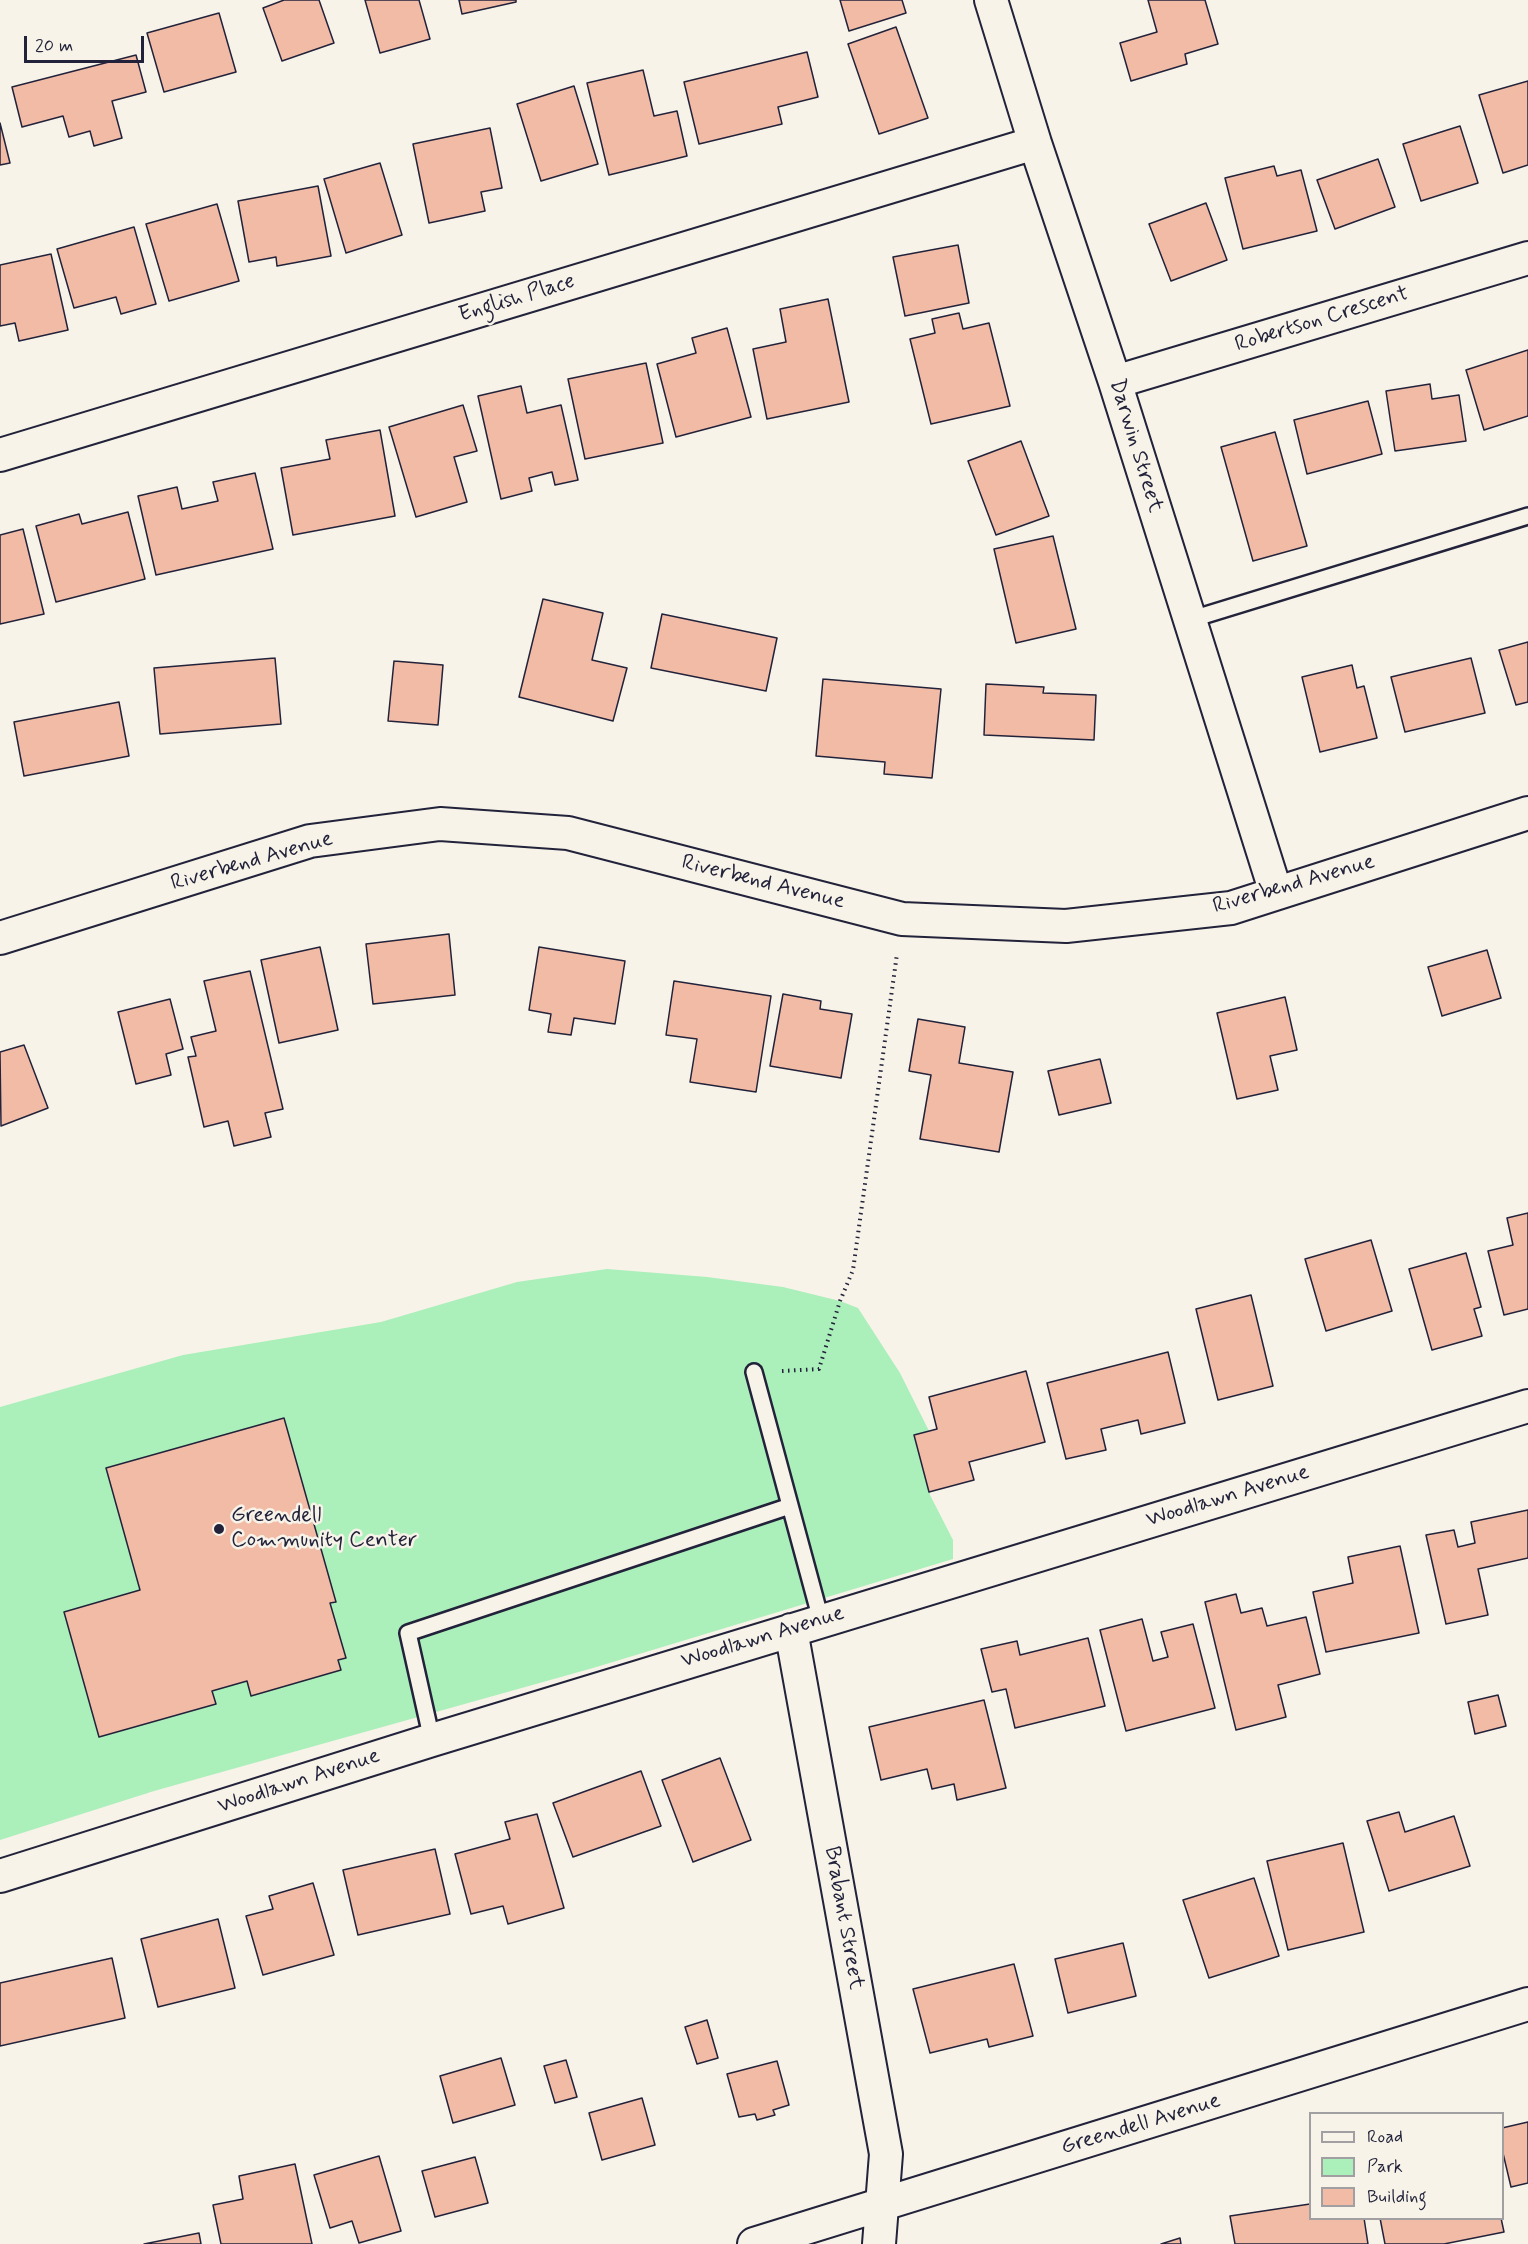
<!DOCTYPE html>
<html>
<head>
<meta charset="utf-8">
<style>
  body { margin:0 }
  #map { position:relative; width:1528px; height:2244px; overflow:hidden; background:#f7f3e8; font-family:Mynerve,sans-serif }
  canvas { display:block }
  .legend { position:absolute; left:1309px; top:2112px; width:195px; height:108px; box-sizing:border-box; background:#f7f3e8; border:2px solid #a29fa3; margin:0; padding:8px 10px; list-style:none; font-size:18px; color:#22223b }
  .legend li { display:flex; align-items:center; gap:12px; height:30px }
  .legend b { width:30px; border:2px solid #a29fa3 }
  .scale { position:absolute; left:24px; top:36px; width:120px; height:27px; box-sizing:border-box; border:3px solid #22223b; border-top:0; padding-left:8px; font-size:18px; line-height:21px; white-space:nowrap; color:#22223b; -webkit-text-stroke:4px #f7f3e8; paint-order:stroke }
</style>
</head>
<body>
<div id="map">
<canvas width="1528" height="2244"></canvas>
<ul class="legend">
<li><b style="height:8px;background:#f7f3e8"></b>Road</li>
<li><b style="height:16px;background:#abefba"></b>Park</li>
<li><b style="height:16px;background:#f2bba6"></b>Building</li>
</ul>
<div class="scale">20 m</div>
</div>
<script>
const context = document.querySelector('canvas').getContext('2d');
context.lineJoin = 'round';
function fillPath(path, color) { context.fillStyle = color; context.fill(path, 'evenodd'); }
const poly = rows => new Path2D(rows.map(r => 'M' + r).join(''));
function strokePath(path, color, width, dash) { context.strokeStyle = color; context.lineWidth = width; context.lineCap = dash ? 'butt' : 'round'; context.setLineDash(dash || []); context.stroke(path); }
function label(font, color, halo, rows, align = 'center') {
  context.font = font + ' Mynerve,sans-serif'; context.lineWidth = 5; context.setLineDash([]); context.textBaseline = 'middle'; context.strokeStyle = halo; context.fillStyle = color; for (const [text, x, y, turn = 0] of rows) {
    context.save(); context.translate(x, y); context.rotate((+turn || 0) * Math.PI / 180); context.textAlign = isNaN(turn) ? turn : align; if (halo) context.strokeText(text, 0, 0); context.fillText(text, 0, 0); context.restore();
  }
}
const green = poly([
  [607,1269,707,1277,783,1287,840,1301,858,1308,900,1373,929,1431,930,1495,953,1540,953,1559,593,1668,154,1791,0,1840,0,1407,183,1355,381,1322,517,1282]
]);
const building = poly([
  [284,0,319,0,334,43,282,61,263,8,284,0],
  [365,0,419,0,430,39,380,53,365,0],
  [459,0,516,0,516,2,462,14,459,0],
  [840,0,902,0,906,13,849,31,840,0],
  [1148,0,1205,0,1218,44,1185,54,1187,64,1131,81,1120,43,1157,32,1148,0],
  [219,13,236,72,164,92,147,33,219,13],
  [896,27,928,118,879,134,848,44,896,27],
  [807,52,818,97,778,107,782,124,699,144,684,82,807,52],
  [136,55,146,92,112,101,122,138,94,146,90,131,69,137,63,116,22,127,12,87,136,55],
  [643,70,654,116,677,111,687,156,609,175,587,83,643,70],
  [1528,81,1528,165,1503,173,1479,95,1528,81],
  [574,86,598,164,541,181,517,104,574,86],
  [0,123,10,163,0,165,0,123],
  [1460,126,1478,183,1421,201,1403,144,1460,126],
  [490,128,502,188,481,192,485,211,429,223,413,144,490,128],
  [1378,159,1395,207,1335,229,1317,180,1378,159],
  [380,163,402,235,346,253,324,179,380,163],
  [1274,166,1277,176,1301,170,1317,231,1243,249,1225,178,1274,166],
  [318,186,331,256,277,266,276,257,249,262,238,201,318,186],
  [1206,203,1227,260,1171,281,1149,224,1206,203],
  [217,204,239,281,169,301,146,224,217,204],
  [134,227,156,304,121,314,116,297,74,308,57,249,134,227],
  [958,245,969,303,905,316,893,257,958,245],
  [51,254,68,330,19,341,15,323,0,326,0,265,51,254],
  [828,299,849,402,767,419,753,349,786,342,780,309,828,299],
  [959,313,963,329,989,323,1010,406,931,424,910,339,935,333,932,319,959,313],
  [727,328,751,417,676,437,657,364,696,353,692,338,727,328],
  [1528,350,1528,416,1484,430,1466,370,1528,350],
  [646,363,663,443,585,459,568,379,646,363],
  [1430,384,1432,399,1459,395,1466,441,1395,451,1386,391,1430,384],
  [521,386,527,413,561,405,578,480,555,485,552,472,529,478,532,491,501,499,478,396,521,386],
  [1368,401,1382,454,1307,474,1294,420,1368,401],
  [463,405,477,451,454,457,467,502,416,517,389,427,463,405],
  [380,430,395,516,293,535,281,468,330,459,326,440,380,430],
  [1275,432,1307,546,1253,561,1221,447,1275,432],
  [1021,441,1049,516,996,535,968,461,1021,441],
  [255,473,273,549,156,575,138,496,177,487,182,509,218,501,213,482,255,473],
  [128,512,145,579,56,602,36,526,79,514,82,524,128,512],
  [23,529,44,614,0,624,0,535,23,529],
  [1053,536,1076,629,1016,643,994,549,1053,536],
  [543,599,603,613,592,660,627,668,613,721,519,697,543,599],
  [662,614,777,638,766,691,651,668,662,614],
  [1528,642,1528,702,1516,705,1499,650,1528,642],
  [275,658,281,724,160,734,154,668,275,658],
  [1471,658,1485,713,1405,732,1391,677,1471,658],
  [394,661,443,665,438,725,388,721,394,661],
  [1352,665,1357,688,1364,686,1377,738,1320,752,1302,677,1352,665],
  [823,679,941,689,932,778,884,774,885,762,816,756,823,679],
  [986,684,1044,687,1043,693,1096,695,1094,740,984,735,986,684],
  [119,702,129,756,24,776,14,722,119,702],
  [449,934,455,995,373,1004,366,944,449,934],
  [320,947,338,1030,279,1043,261,960,320,947],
  [539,947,625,961,615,1024,574,1018,571,1035,548,1032,551,1014,529,1010,539,947],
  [1487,950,1501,998,1442,1016,1428,967,1487,950],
  [250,971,283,1109,265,1113,271,1137,234,1146,228,1121,204,1127,188,1057,196,1056,191,1037,216,1031,204,981,250,971],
  [674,981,771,996,756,1092,690,1082,697,1039,666,1035,674,981],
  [783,994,821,1001,820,1009,852,1014,841,1078,770,1066,783,994],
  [1285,997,1297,1050,1270,1056,1278,1090,1237,1099,1217,1013,1285,997],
  [170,999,183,1049,166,1054,171,1075,136,1084,118,1012,170,999],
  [918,1019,965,1027,959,1063,1013,1072,999,1152,920,1139,931,1075,909,1071,918,1019],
  [24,1045,48,1108,1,1126,0,1052,24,1045],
  [1100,1059,1111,1103,1059,1115,1048,1071,1100,1059],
  [1528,1213,1528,1309,1504,1315,1488,1251,1513,1245,1507,1218,1528,1213],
  [1371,1240,1392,1311,1326,1331,1305,1259,1371,1240],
  [1466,1253,1481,1307,1474,1309,1482,1336,1432,1350,1409,1269,1466,1253],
  [1251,1295,1273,1386,1218,1400,1196,1309,1251,1295],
  [1168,1352,1185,1423,1141,1434,1138,1420,1101,1429,1106,1450,1066,1459,1047,1383,1168,1352],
  [1026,1371,1045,1442,969,1462,974,1480,929,1492,914,1435,937,1429,929,1397,1026,1371],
  [284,1418,336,1602,330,1603,346,1658,338,1660,341,1670,251,1696,247,1681,212,1691,216,1704,99,1737,64,1612,140,1590,106,1468,284,1418],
  [1528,1510,1528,1558,1478,1569,1488,1615,1446,1624,1426,1535,1454,1530,1458,1547,1475,1543,1471,1522,1528,1510],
  [1400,1546,1419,1633,1326,1652,1313,1592,1353,1583,1348,1557,1400,1546],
  [1236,1594,1241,1613,1262,1608,1267,1626,1306,1617,1320,1674,1278,1685,1286,1717,1236,1730,1205,1602,1236,1594],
  [1142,1619,1153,1661,1168,1657,1161,1632,1193,1624,1215,1708,1126,1731,1100,1630,1142,1619],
  [1088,1638,1105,1706,1015,1728,1006,1689,992,1692,981,1649,1017,1641,1020,1655,1088,1638],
  [1498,1695,1506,1726,1475,1734,1468,1702,1498,1695],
  [984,1700,1006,1788,957,1800,954,1784,932,1789,927,1769,881,1780,869,1727,984,1700],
  [720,1758,751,1840,693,1862,662,1780,720,1758],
  [641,1771,661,1826,573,1857,553,1803,641,1771],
  [1399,1812,1405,1832,1454,1816,1470,1866,1389,1891,1367,1821,1399,1812],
  [537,1814,564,1908,508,1924,503,1906,471,1914,455,1854,510,1839,505,1822,537,1814],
  [1343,1843,1364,1932,1288,1950,1267,1861,1343,1843],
  [435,1849,450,1914,358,1935,343,1870,435,1849],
  [1254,1878,1279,1956,1209,1978,1183,1900,1254,1878],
  [313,1883,334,1955,263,1975,246,1916,273,1909,269,1896,313,1883],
  [218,1919,235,1988,158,2007,141,1939,218,1919],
  [1123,1943,1136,1996,1068,2013,1055,1959,1123,1943],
  [112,1958,125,2018,0,2046,0,1983,112,1958],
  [1014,1964,1033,2036,989,2047,987,2039,930,2053,913,1989,1014,1964],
  [707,2020,718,2058,697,2064,685,2027,707,2020],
  [501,2058,515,2105,453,2123,440,2076,501,2058],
  [566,2060,577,2097,555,2103,544,2066,566,2060],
  [777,2061,789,2105,773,2110,775,2115,757,2120,755,2114,739,2117,727,2074,777,2061],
  [642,2098,655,2145,602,2160,589,2113,642,2098],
  [1528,2122,1528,2183,1511,2187,1502,2149,1502,2128,1528,2122],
  [379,2156,401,2231,359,2243,352,2221,330,2228,314,2175,379,2156],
  [475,2157,488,2203,435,2217,422,2171,475,2157],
  [295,2164,312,2244,221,2244,213,2205,243,2199,239,2176,295,2164],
  [1310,2204,1310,2218,1364,2218,1368,2244,1235,2244,1230,2216,1310,2204],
  [1380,2218,1501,2218,1504,2232,1444,2244,1385,2244,1380,2218],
  [199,2233,201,2244,144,2244,199,2233],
  [1180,2238,1181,2244,1161,2244,1180,2238]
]);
const path = poly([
  [782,1371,819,1369,840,1301,853,1270,897,954]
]);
const lane = poly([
  [1189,620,1528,516],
  [754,1372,821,1620],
  [432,1740,408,1633,790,1506]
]);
const street = poly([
  [991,0,1035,143,1115,382,1276,893],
  [1115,382,1528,258],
  [0,455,1035,143],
  [0,938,310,841,440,824,568,833,902,919,1066,926,1231,908,1528,813],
  [791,1630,886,2154,879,2244],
  [0,1876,432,1740,1528,1406],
  [754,2244,1528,2004]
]);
const markers = [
  [219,1529,6,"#22223b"]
];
const streetNames = [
  ["English Place",517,299,-17],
  ["Robertson Crescent",1322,320,-17],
  ["Darwin Street",1135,446,73],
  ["Riverbend Avenue",252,862,-16],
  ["Riverbend Avenue",763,883,14],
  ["Riverbend Avenue",1294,885,-16],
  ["Woodlawn Avenue",1228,1497,-17],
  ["Woodlawn Avenue",763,1638,-17],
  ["Woodlawn Avenue",299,1782,-18],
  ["Brabant Street",843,1918,80],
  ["Greendell Avenue",1141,2125,-17]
];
const poiNames = [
  ["Greendell",231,1516],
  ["Community Center",231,1541]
];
fillPath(green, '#abefba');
fillPath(building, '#f2bba6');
strokePath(building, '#22223b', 1.5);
strokePath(lane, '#22223b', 20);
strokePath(street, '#22223b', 36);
strokePath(path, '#22223b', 4, [1.5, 4.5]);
strokePath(lane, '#f7f3e8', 15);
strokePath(street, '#f7f3e8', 32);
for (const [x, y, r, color] of markers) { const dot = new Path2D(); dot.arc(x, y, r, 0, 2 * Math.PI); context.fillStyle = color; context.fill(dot); strokePath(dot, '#f7f3e8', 2); }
label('22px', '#22223b', '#f7f3e8', streetNames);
label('22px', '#22223b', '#f7f3e8', poiNames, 'left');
</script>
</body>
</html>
